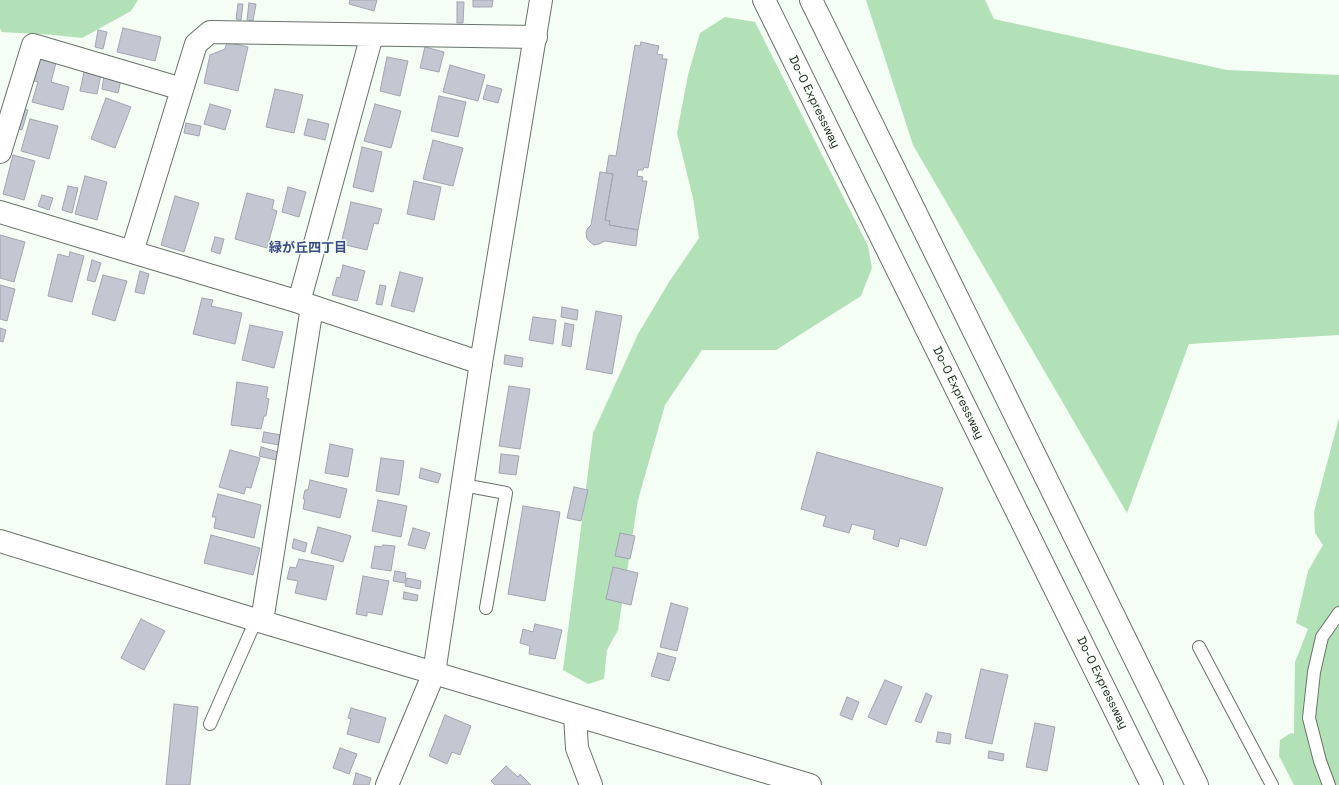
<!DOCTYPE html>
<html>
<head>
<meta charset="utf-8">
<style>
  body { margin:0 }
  canvas { display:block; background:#f4fef5 }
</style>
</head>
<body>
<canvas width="1339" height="785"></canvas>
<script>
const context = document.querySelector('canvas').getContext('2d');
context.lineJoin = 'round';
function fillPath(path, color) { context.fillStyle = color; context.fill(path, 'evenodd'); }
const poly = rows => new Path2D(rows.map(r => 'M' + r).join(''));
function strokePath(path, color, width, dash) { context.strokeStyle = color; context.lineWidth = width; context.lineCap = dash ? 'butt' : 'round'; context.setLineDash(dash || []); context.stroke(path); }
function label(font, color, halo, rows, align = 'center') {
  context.font = font + ' "Space Grotesk","Noto Sans JP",sans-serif'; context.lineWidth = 3; context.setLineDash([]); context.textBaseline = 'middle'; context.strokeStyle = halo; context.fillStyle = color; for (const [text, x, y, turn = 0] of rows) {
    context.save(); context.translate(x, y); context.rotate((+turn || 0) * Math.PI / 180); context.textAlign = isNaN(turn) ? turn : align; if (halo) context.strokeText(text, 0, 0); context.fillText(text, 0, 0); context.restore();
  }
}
const green = poly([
  [0,0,138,0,131,11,82,38,54,35,2,32,0,28],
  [866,0,985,0,994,19,1227,70,1339,75,1339,335,1189,344,1127,513,913,145],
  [725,17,755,22,868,246,872,268,861,296,776,350,702,350,665,405,638,500,618,630,607,650,604,679,588,684,563,670,593,433,638,334,669,282,699,238,693,198,677,133,688,75,700,33],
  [1339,418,1339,785,1294,785,1279,756,1280,740,1291,733,1294,734,1295,662,1308,629,1296,623,1308,571,1323,545,1315,533,1314,512]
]);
const building = poly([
  [350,0,377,0,374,11,349,4,350,0],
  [473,0,493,0,492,7,473,7,473,0],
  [457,2,464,2,463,23,457,23,457,2],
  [249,3,256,4,253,21,247,20,249,3],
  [238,4,243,4,241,20,236,19,238,4],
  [123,28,161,37,155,61,117,52,123,28],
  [98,30,107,32,103,49,95,47,98,30],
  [227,42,248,47,238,91,204,83,210,55,225,49,227,42],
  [641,42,659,46,657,54,663,55,662,59,667,59,648,168,644,167,643,170,638,170,637,176,643,177,642,181,647,181,638,230,609,225,610,221,605,220,613,174,606,173,609,155,616,156,635,45,640,46,641,42],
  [425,47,444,52,439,72,420,68,425,47],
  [387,57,408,61,400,96,380,91,387,57],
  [39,59,56,63,51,82,69,87,63,110,32,102,38,82,34,81,39,59],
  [450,65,485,75,478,101,443,92,450,65],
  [84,72,101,75,97,94,80,91,84,72],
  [104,76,121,80,118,93,102,89,104,76],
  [487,85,502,89,498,103,483,99,487,85],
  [275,89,303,95,294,133,266,127,275,89],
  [439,96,466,102,458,137,431,131,439,96],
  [106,98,131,107,115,148,91,139,106,98],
  [210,104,231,110,225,130,204,124,210,104],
  [375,104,401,111,391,148,364,141,375,104],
  [20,108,28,110,22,130,15,128,20,108],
  [30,119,58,126,49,159,21,151,30,119],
  [308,119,329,124,325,140,304,135,308,119],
  [186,123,201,126,199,136,184,133,186,123],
  [433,140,463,148,453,186,423,179,433,140],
  [362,147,382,152,373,192,353,187,362,147],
  [13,155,35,161,24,200,3,194,13,155],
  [600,172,613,174,605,220,610,221,609,225,638,230,636,246,605,241,599,244,594,245,590,242,587,239,586,232,588,228,591,225,600,172],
  [85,176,107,182,97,220,75,214,85,176],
  [414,181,441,187,434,220,407,214,414,181],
  [68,186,78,188,72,213,62,210,68,186],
  [288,187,306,192,299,217,282,212,288,187],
  [247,193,274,200,272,209,277,211,267,248,235,239,247,193],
  [42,195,53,198,49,210,38,206,42,195],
  [175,196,199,203,184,252,161,245,175,196],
  [351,202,382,209,378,224,374,223,367,250,341,244,351,202],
  [0,235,25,242,14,282,0,278,0,235],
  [215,237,224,239,220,254,211,251,215,237],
  [70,252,84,256,72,302,48,296,58,254,69,257,70,252],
  [92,260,101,263,95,282,87,280,92,260],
  [343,265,365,271,357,301,332,295,337,277,340,278,343,265],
  [140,271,149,274,144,294,135,292,140,271],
  [400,272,423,278,414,312,391,306,400,272],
  [103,275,127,281,115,321,92,314,103,275],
  [0,285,15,289,7,321,0,319,0,285],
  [380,285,386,286,382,305,376,304,380,285],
  [202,298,213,300,211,306,242,313,235,344,193,334,202,298],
  [562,307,578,310,577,320,561,317,562,307],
  [596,311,622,316,612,374,586,369,596,311],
  [533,317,556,320,553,344,529,340,533,317],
  [565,323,574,325,571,347,562,345,565,323],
  [250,325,283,332,274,368,242,360,250,325],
  [0,328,6,330,3,342,0,341,0,328],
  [505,355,523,358,522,367,504,364,505,355],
  [237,382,268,387,266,398,269,399,266,416,264,416,261,429,231,425,237,382],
  [509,386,530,389,520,449,499,446,509,386],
  [264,432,281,435,279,445,262,442,264,432],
  [330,444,353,449,348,477,325,473,330,444],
  [261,447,278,452,276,460,259,456,261,447],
  [230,450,260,458,251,488,246,487,244,494,219,487,230,450],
  [817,452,943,488,926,546,900,538,898,547,873,539,875,530,852,524,849,533,823,526,826,516,801,509,817,452],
  [501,454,519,456,516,475,499,473,501,454],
  [381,458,404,461,399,495,376,491,381,458],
  [421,468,441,474,438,483,419,478,421,468],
  [310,480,347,489,340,518,303,509,305,499,303,499,305,490,308,490,310,480],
  [574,487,588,490,581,521,567,518,574,487],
  [218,494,261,505,254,538,214,528,216,517,212,517,218,494],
  [378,500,407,506,401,537,372,531,378,500],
  [523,506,560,512,545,601,508,594,523,506],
  [318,527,351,536,343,562,311,553,318,527],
  [413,528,430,533,425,549,408,545,413,528],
  [620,533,635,536,630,559,615,556,620,533],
  [211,535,260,548,253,575,204,563,211,535],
  [294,539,307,543,305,552,292,548,294,539],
  [383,545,395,546,391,571,371,568,375,546,382,547,383,545],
  [299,559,334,566,326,600,295,593,298,581,287,579,290,567,296,568,299,559],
  [613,567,638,573,631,605,606,599,613,567],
  [395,571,406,573,405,583,393,581,395,571],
  [363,576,389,581,382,615,367,612,367,616,356,614,363,576],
  [407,578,421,581,420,589,405,586,407,578],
  [404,592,418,595,417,601,403,599,404,592],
  [671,603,688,608,677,651,660,647,671,603],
  [141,619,165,631,144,670,121,658,141,619],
  [535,624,562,630,555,659,529,654,530,646,520,643,523,629,533,632,535,624],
  [658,653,676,658,669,681,651,676,658,653],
  [981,669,1008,675,992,744,965,738,981,669],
  [885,680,902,687,886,725,868,717,885,680],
  [926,693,932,696,921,723,915,721,926,693],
  [847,697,859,702,852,720,840,715,847,697],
  [174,704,198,707,190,785,166,785,174,704],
  [351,708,386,718,379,743,347,734,351,719,348,718,351,708],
  [445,715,471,726,460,755,452,752,447,764,429,756,445,715],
  [1035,723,1055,727,1047,771,1026,767,1035,723],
  [938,732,951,734,950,744,936,742,938,732],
  [340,748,357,754,349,774,333,768,340,748],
  [989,751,1004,754,1003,761,988,758,989,751],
  [506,766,518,777,520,774,531,785,495,785,491,781,506,766],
  [356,773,371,778,369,785,353,785,356,773]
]);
const lane = poly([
  [463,485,506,493,486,608],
  [1199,647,1272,785],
  [210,724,256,620],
  [1329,785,1320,761,1309,718,1314,672,1322,637,1339,613]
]);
const street = poly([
  [0,152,33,45,182,89],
  [0,212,132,252],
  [299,302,372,35],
  [481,363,299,302,132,252,196,44,210,32,536,37],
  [262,621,312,307],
  [387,785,434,673]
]);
const secondary = poly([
  [0,541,256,620,810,785],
  [434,673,481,363,541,0],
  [575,716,577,748,591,785]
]);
const highway = poly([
  [764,0,1152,785],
  [811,0,1197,785]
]);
const streetNames = [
  ["Do-O Expressway",814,102,64],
  ["Do-O Expressway",958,393,64],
  ["Do-O Expressway",1102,683,64]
];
const neighbourhoodNames = [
  ["緑が丘四丁目",308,248]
];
fillPath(green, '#b2e1b7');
fillPath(building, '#c3c7d2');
strokePath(building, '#a1a5af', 1);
strokePath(lane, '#69726a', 14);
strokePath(street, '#69726a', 24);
strokePath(secondary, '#69726a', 24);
strokePath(highway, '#69726a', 24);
strokePath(lane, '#fff', 12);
strokePath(street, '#fff', 22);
strokePath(secondary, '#fff', 22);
strokePath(highway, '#fff', 22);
label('12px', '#191d1a', '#f4fef5', streetNames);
label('bold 13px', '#384a85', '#f4fef5', neighbourhoodNames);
</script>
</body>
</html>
